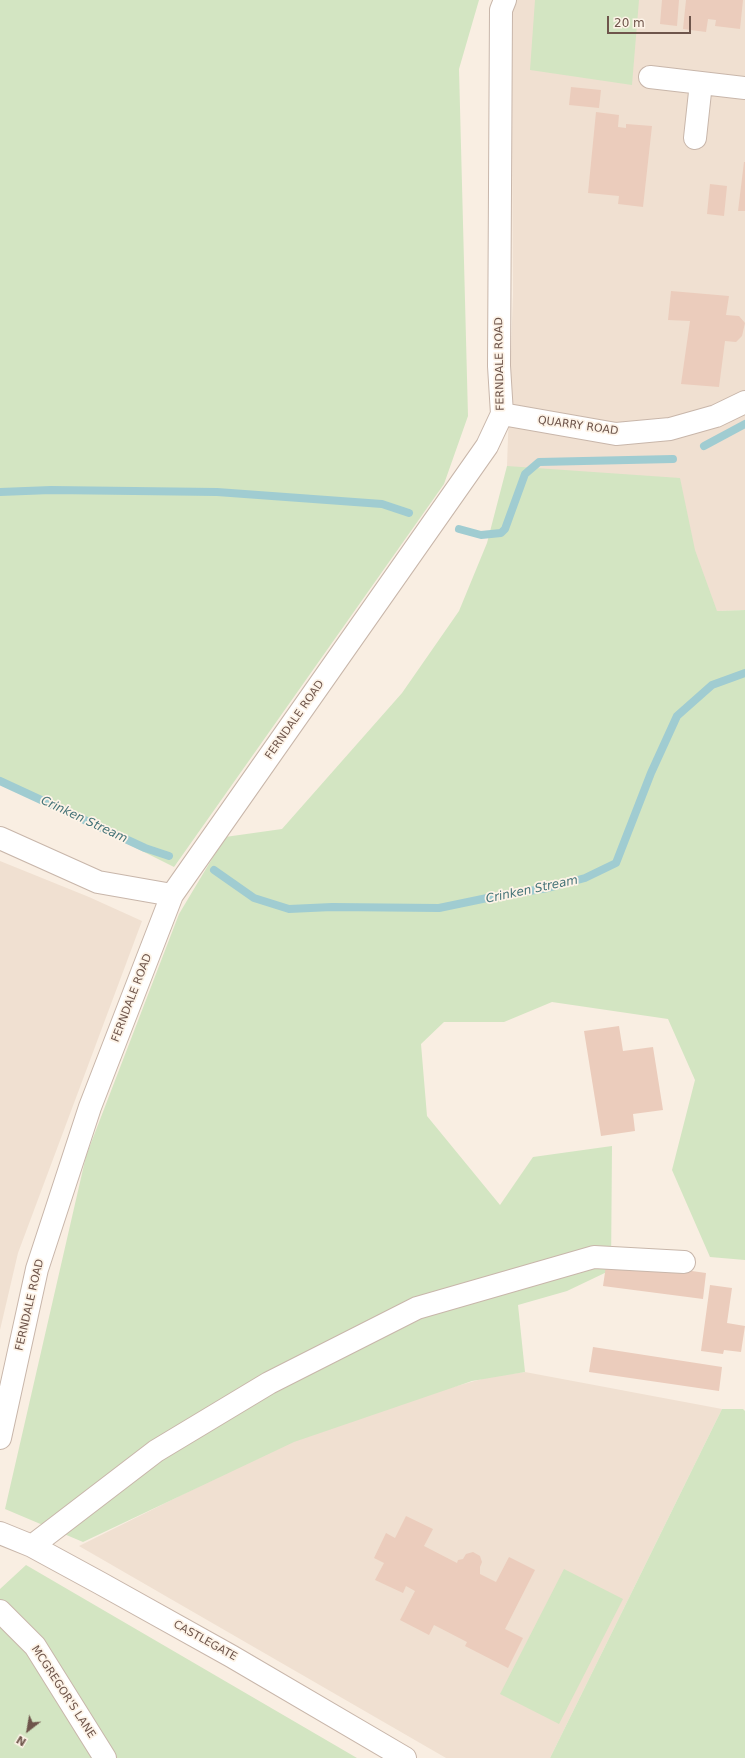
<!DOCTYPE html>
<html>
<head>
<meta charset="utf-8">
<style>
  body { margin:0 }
  #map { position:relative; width:745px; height:1758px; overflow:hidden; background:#f9eee2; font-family:"DejaVu Sans",sans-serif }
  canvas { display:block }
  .north { position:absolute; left:8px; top:1710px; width:40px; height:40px; -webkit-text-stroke:3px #fdf3e7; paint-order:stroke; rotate:211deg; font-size:11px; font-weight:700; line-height:16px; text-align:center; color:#6e554b }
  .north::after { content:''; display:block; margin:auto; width:14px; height:18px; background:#6e554b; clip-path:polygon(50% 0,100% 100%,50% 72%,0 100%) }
  .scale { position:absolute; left:607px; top:16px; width:84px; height:18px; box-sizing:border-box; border:2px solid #6e554b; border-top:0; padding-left:5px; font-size:12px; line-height:14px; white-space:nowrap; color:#6e554b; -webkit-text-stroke:3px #fdf3e7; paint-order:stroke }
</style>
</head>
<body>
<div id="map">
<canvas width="745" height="1758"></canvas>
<div class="north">N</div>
<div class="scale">20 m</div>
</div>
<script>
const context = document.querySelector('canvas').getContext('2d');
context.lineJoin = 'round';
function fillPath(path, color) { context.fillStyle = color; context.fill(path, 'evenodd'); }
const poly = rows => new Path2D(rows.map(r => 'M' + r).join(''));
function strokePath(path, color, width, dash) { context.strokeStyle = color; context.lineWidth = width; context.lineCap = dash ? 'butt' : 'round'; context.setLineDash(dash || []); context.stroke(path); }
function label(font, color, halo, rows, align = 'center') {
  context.font = font + ' "DejaVu Sans",sans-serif'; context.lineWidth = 3.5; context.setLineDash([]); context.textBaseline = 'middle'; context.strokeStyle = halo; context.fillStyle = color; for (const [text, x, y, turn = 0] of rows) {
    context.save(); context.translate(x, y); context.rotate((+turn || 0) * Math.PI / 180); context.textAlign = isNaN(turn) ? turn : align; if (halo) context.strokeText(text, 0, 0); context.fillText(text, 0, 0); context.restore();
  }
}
const residential = poly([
  [513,0,745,0,745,610,717,611,507,466,513,294,511,4],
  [0,861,89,897,142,921,18,1253,0,1330],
  [525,1372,722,1409,550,1758,446,1758,79,1546,264,1454,366,1411,489,1377]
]);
const green = poly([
  [0,0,479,0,459,69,468,416,444,484,174,867,0,780],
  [535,0,639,0,632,85,530,70],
  [507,466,680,478,695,550,717,611,745,610,745,1260,710,1257,672,1170,695,1080,668,1019,552,1002,504,1022,444,1022,421,1044,427,1116,500,1205,533,1157,612,1146,611,1270,567,1291,518,1305,525,1372,472,1381,294,1442,83,1542,5,1509,86,1156,179,914,225,837,282,829,402,693,459,611,487,543],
  [722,1409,743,1409,745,1411,745,1758,550,1758],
  [26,1565,357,1758,0,1758,0,1589],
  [564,1569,623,1599,559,1724,500,1694]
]);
const stream = poly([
  [704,446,745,424],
  [0,492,51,490,217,492,382,504,409,513],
  [459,529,481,535,501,533,505,529,525,474,539,462,673,459],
  [0,781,145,848,169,856],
  [214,870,254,898,289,909,332,907,439,908,492,897,548,888,585,878,616,863,651,773,677,716,712,685,745,673]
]);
const building = poly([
  [662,0,679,0,677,26,660,24],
  [686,0,743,0,740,29,715,26,716,20,708,19,706,32,683,29],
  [571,87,601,90,599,108,569,105],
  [596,112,619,115,618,127,626,128,626,124,652,126,643,207,618,204,619,196,588,193],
  [744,162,745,162,745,211,738,211],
  [710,184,727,186,724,216,707,214],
  [671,291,729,296,726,315,739,316,745,323,742,336,736,342,725,341,719,387,681,384,690,321,668,320],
  [619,1026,623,1051,653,1047,663,1110,633,1114,635,1131,601,1136,584,1031],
  [607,1259,706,1273,703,1299,603,1286],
  [710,1285,732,1288,727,1323,745,1326,741,1352,724,1350,723,1354,701,1351],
  [593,1347,722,1367,719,1391,589,1372],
  [406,1516,433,1529,424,1546,457,1563,458,1560,463,1559,466,1554,473,1552,480,1556,482,1562,480,1567,480,1574,496,1582,509,1557,535,1570,505,1629,523,1638,508,1668,465,1646,467,1642,434,1625,429,1635,400,1620,415,1591,406,1586,403,1593,375,1580,384,1563,374,1558,386,1533,395,1538]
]);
const minor = poly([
  [650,77,745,88],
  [695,138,701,83],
  [502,414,616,434,670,429,716,416,745,402],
  [0,838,98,882,172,895],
  [0,1438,37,1269,90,1107,172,895,487,446,502,414,499,366,501,10,505,0],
  [0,1533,32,1546,100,1583,231,1656,405,1758],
  [32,1546,156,1451,269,1383,417,1308,594,1257,684,1262],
  [0,1611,35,1646,105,1758]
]);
const streetNames = [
  ["FERNDALE ROAD",500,364,-91],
  ["QUARRY ROAD",578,426,8],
  ["FERNDALE ROAD",295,720,-55],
  ["FERNDALE ROAD",132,998,-69],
  ["FERNDALE ROAD",30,1305,-77],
  ["CASTLEGATE",205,1641,29],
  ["MCGREGOR'S LANE",63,1692,57]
];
const waterNames = [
  ["Crinken Stream",84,820,25],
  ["Crinken Stream",532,890,-12]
];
fillPath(residential, '#f0e0d1');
fillPath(green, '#d3e5c2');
strokePath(stream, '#a0ccd1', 8);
fillPath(building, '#ebccbc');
strokePath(minor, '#c8b6aa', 24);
strokePath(minor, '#fff', 22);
label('11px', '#6e554b', '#fdf3e7', streetNames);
label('italic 12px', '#457378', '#fdf3e7', waterNames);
</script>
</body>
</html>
